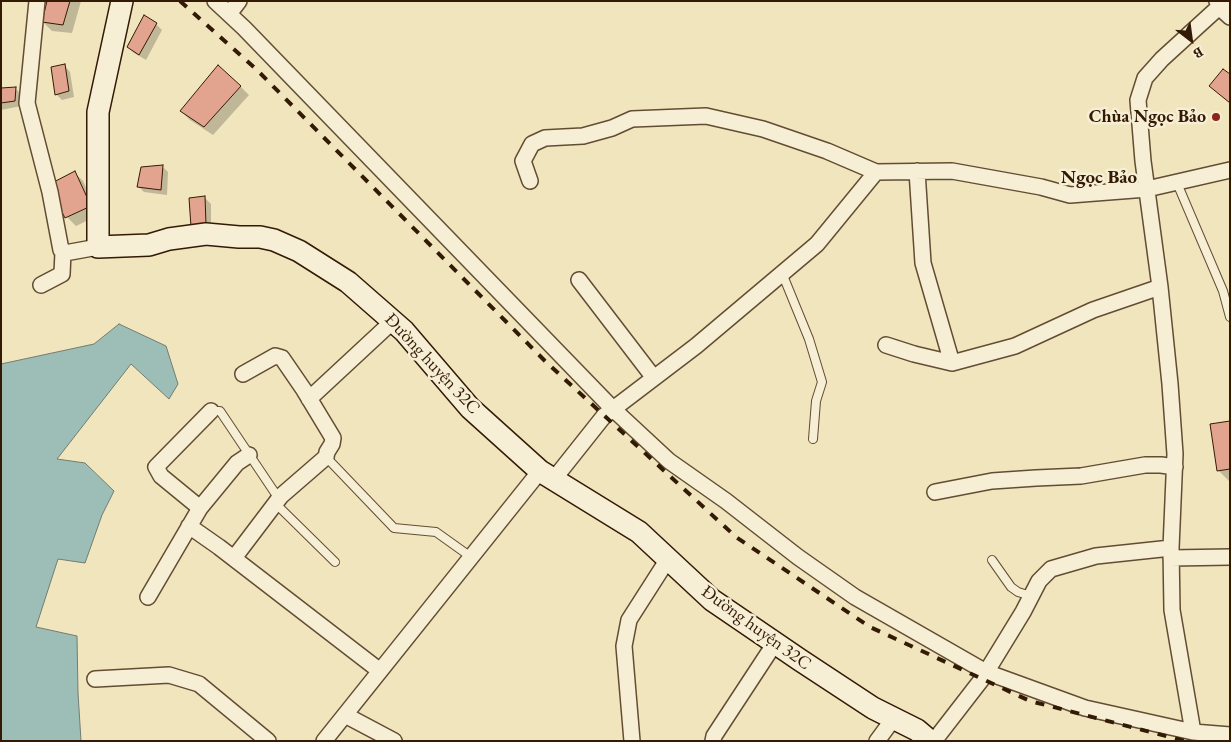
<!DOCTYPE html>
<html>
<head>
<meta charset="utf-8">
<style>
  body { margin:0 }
  #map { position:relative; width:1231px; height:742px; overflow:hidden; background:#f1e5be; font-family:"EB Garamond",serif }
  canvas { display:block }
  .frame { position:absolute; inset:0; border:2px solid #331a04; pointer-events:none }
  .north { position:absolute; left:1166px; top:15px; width:50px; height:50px; -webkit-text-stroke:4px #f6eed5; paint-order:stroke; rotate:150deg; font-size:14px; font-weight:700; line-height:20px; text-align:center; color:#331a04 }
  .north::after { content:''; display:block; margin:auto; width:18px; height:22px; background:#331a04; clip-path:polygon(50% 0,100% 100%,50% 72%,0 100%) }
</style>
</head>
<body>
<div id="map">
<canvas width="1231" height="742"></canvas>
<div class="frame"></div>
<div class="north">B</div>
</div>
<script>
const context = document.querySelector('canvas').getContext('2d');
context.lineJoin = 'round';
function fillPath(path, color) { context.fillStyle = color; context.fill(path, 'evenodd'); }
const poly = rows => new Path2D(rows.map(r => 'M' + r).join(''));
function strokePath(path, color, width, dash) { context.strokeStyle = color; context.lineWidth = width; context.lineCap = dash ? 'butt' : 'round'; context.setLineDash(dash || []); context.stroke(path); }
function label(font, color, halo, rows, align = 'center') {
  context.font = font + ' "EB Garamond",serif'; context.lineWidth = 5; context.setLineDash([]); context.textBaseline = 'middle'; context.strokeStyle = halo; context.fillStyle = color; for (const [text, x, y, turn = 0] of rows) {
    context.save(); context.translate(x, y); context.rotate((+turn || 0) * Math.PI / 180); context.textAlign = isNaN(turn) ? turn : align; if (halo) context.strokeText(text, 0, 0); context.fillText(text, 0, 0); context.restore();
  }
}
const water = poly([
  [119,324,166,346,178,384,169,399,131,364,57,459,85,463,114,491,102,515,85,563,58,559,36,627,77,636,78,693,81,741,1,741,1,364,94,344,119,324]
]);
const shadow = poly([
  [48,1,81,1,72,33,52,31,43,22],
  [156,24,162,30,146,60,134,53,128,47],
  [65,66,70,72,74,97,62,100,56,94],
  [240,86,249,95,213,135,190,120,181,111],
  [15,88,21,94,21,106,1,110,1,90],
  [162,166,168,172,167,195,144,192,138,186],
  [74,172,83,181,99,215,76,226,67,217],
  [205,198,211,204,211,230,198,233],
  [1230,423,1230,482,1218,470]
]);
const building = poly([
  [47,1,70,1,63,25,42,22,47,1],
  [144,15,157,23,139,55,127,47,144,15],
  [65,64,69,91,55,95,51,67,65,64],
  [218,65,241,86,204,127,180,111,218,65],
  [1223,69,1230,74,1230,103,1209,86,1223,69],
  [16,87,15,101,1,103,1,88,16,87],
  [163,165,161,190,137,187,141,167,163,165],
  [75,171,91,206,65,218,48,185,75,171],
  [205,196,206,225,191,227,189,198,205,196],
  [1230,421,1230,469,1217,471,1210,424,1230,421]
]);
const lane = poly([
  [1177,183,1223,291,1230,317],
  [782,273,809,339,822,382,816,401,813,439],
  [211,411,220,411,279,499],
  [326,457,394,528,436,532,471,557],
  [275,503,335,562],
  [992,560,1011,587,1018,592,1031,596]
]);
const street = poly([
  [37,1,27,103,50,192,61,250,65,253,98,247],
  [215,1,244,28,613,409,669,461,726,501,798,557,855,597,986,672,1085,708,1193,732,1230,735],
  [1229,1,1219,7,1230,17],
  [229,14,239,1],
  [917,171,923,263,952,363],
  [530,181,523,161,532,144,545,138,583,136,612,128,632,119,706,116,763,129,827,151,876,172,952,171,1041,187,1070,195,1147,189,1230,170],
  [579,280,654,378],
  [41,285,62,274,63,252],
  [886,345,914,354,952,363,1015,346,1093,310,1160,287],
  [309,399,393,321],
  [554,479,604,416,696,346,817,244,876,172],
  [935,492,992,481,1036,478,1081,476,1145,465,1161,465,1175,467],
  [200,508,161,476,156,467,211,411],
  [189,526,219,547,380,671],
  [234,558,281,496,326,457,327,452,332,444,333,438,304,390,282,358,275,356,243,374],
  [1171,558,1230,557],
  [148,597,200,508,237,463,249,455],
  [95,679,169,675,199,684,268,741],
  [345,715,394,741],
  [1193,732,1172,610,1171,548,1175,454,1170,384,1160,287,1143,161,1138,100,1145,78,1162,59,1219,7,1217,1],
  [324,741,540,471],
  [632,741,624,646,629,620,668,559],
  [713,741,714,736,775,643],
  [877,741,894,718],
  [934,741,982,679,1023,612,1039,581,1051,569,1096,556,1171,548]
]);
const secondary = poly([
  [122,1,98,112,98,247,149,245,169,239,206,234,239,237,260,237,274,240,299,251,348,282,404,331,470,408,540,471,639,532,712,600,800,660,873,708,917,730,930,741]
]);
const rail = poly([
  [180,1,257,70,545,361,736,537,870,627,1030,701,1185,741]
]);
const markers = [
  [1216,117,5,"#8f2418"]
];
const poiNames = [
  ["Chùa Ngọc Bảo",1206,117]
];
const streetNames = [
  ["Đường huyện 32C",432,364,47],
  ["Đường huyện 32C",756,628,36]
];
const neighbourhoodNames = [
  ["Ngọc Bảo",1099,178]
];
fillPath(water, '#9cbeb7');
strokePath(water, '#727c6f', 1);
fillPath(shadow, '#0003');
fillPath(building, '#e3a48f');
strokePath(building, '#331a04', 1);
strokePath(lane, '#624d32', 10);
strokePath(street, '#624d32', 18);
strokePath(secondary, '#331a04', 24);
strokePath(lane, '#f6eed5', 8);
strokePath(street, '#f6eed5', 15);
strokePath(secondary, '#f6eed5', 21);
strokePath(rail, '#331a04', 4, [9, 9]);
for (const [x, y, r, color] of markers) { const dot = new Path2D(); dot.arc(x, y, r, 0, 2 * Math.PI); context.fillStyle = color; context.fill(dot); strokePath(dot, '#f6eed5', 2); }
label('bold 18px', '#331a04', '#f6eed5', poiNames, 'right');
label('18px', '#331a04', '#f6eed5', streetNames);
label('bold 19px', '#331a04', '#f6eed5', neighbourhoodNames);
</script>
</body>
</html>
